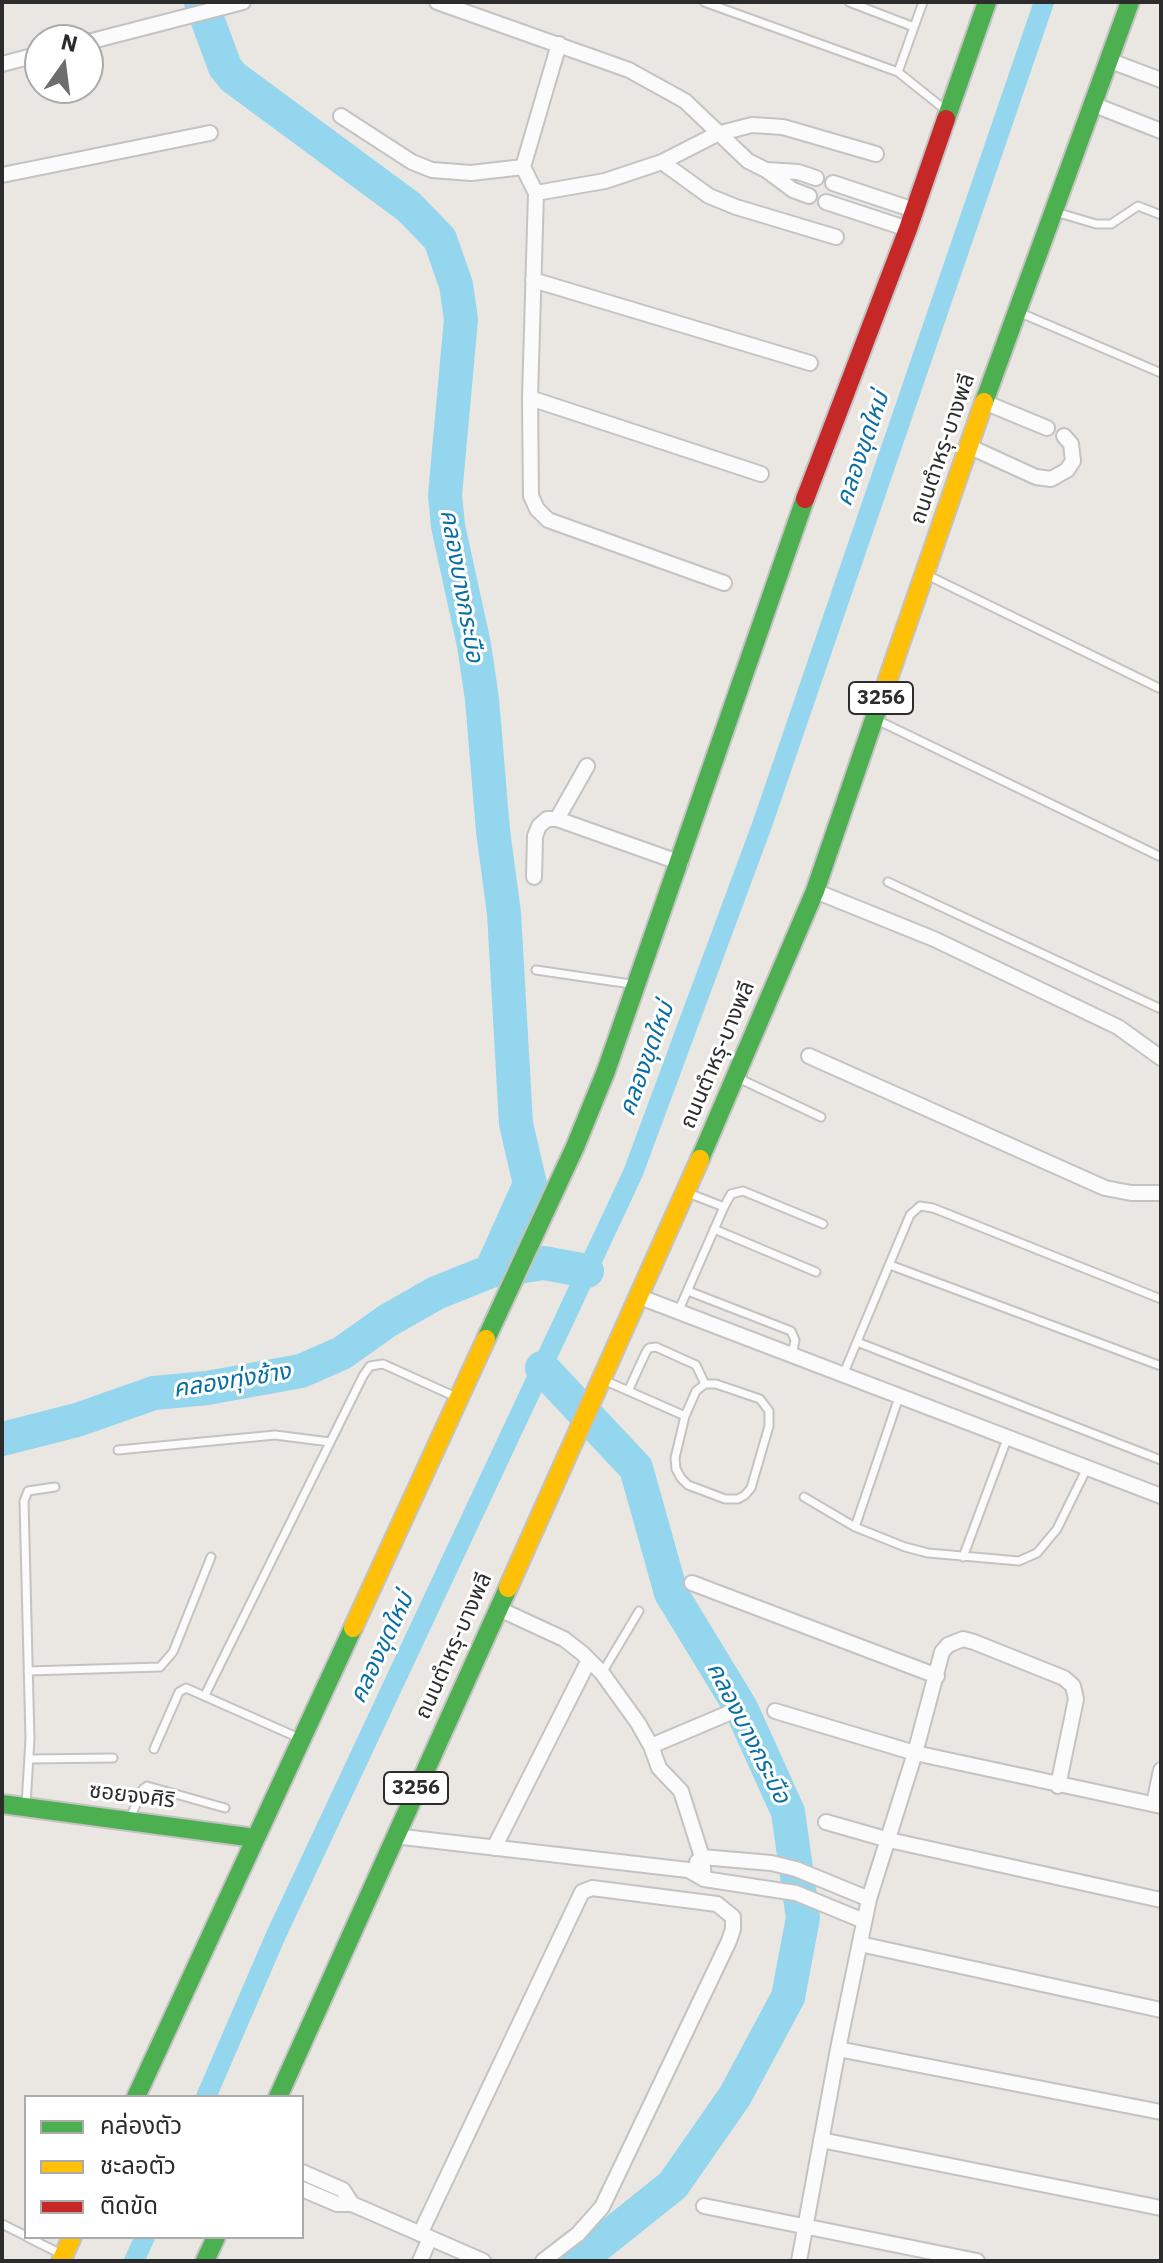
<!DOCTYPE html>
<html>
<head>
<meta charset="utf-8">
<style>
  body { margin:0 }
  #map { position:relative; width:1163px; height:2263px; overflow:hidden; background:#eae6e2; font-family:"IBM Plex Sans","Noto Sans Thai",sans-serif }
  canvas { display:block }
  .frame { position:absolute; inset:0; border:4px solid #2c2c2c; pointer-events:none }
  .legend { position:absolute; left:24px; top:2095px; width:280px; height:144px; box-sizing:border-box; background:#fff; border:2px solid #ababab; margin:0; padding:10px 14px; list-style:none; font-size:24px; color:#2c2c2c }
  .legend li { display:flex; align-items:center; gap:16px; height:40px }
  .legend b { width:40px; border:2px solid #ababab }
  .north { position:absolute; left:24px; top:24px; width:80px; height:80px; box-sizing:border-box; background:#fff; border:2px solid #ababab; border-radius:50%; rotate:14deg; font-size:22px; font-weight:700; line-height:32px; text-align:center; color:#2c2c2c }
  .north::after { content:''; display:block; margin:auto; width:28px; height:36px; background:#6e6d6c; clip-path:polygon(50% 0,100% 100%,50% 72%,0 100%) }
</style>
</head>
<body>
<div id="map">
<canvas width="1163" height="2263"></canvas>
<div class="frame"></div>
<ul class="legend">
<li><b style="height:10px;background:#4caf50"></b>คล่องตัว</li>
<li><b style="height:10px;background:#ffc107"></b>ชะลอตัว</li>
<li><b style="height:10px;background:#c62828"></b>ติดขัด</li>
</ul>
<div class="north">N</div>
</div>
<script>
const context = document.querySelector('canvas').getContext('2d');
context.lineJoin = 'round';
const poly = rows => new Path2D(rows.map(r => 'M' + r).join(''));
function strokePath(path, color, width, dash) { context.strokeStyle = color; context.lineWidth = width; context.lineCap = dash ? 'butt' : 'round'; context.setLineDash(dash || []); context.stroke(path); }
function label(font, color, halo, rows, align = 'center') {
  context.font = font + ' "IBM Plex Sans","Noto Sans Thai",sans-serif'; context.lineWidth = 6; context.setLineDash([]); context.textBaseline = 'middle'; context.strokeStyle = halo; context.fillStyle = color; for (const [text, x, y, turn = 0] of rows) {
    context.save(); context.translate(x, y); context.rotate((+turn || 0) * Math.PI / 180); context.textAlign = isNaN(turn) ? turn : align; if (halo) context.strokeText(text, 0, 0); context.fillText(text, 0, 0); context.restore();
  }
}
const canal = poly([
  [206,2097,276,1935,633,1173,762,825,1044,2],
  [134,2261,145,2237]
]);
const river = poly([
  [201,2,225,67,233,77,409,207,440,239,456,285,461,319,445,495,448,526,474,645,482,699,493,831,504,913,516,1124,530,1184,491,1271],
  [542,1368,636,1468,671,1593,741,1708,788,1812,803,1918,788,1997,735,2096,673,2185,578,2261],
  [2,1439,77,1420,154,1393,207,1388,301,1371,342,1353,387,1321,436,1293,491,1271,544,1263,587,1271]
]);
const lane = poly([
  [704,2,898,72,943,108],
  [849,2,914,27],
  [898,72,923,2],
  [1059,213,1096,224,1111,224,1138,206,1161,215],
  [1023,314,1161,373],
  [927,575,1161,689],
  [879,721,1161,857],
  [888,882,1161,1009],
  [536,970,631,984],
  [740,1079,821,1117],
  [724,1207,731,1194,743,1191,823,1224],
  [714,1229,816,1272],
  [890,1265,1161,1366],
  [688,1291,791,1331,795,1340,792,1356],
  [678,1312,724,1207,688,1193],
  [857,1342,1161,1460],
  [843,1375,910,1215,920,1206,933,1208,1161,1299],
  [608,1382,685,1416,696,1391,705,1384,716,1384,760,1399,769,1411,769,1426,751,1488,745,1495,738,1499,725,1499,688,1485,681,1478,676,1469,675,1458,685,1416],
  [628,1391,646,1352,649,1348,656,1347,696,1365,705,1384],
  [118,1450,275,1435,330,1442],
  [804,1497,855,1527,905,1547,928,1553,1019,1561,1037,1553,1057,1529,1087,1468],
  [855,1527,899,1397],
  [963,1557,1007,1439],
  [28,1671,160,1667,173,1652,211,1557],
  [602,1673,639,1611],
  [205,1695,363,1376,370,1366,383,1364,456,1397],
  [154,1749,179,1692,186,1688,299,1738],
  [29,1759,113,1758],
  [26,1805,30,1739,24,1501,28,1491,55,1487],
  [130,1818,143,1789,147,1786,225,1808],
  [2,2224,26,2236],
  [27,2237,61,2254]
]);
const street = poly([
  [437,2,629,70,685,101,748,161,766,170,793,190,809,196],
  [88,42,243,2],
  [1108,60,1161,80],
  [2,64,40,54],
  [1092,104,1161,131],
  [341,116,412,162,432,170,471,173,523,167,536,193,530,398,531,496,537,509,548,520,724,583],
  [662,162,709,196,736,207,836,237],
  [523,167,559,44],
  [767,170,798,172,816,178],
  [2,175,210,133],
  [833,183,914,210],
  [536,193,605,181,662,162,717,134,752,125,783,127,876,154],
  [826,202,908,229],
  [533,280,810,363],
  [530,398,761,474],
  [984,402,1047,428],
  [968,446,1036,477,1051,479,1067,470,1073,461,1071,444,1064,436],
  [557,819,681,863],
  [534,877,535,836,539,826,547,819,557,819,587,766],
  [815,891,934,939,1118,1027,1161,1058],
  [809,1056,1105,1188,1131,1193,1161,1193],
  [640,1297,1161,1496],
  [692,1583,937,1676],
  [497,1608,564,1639,582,1653,602,1673,638,1723,651,1746,659,1768,681,1791,702,1857,704,1879],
  [775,1711,915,1753,1161,1806],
  [651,1746,729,1713],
  [1154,1804,1161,1770],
  [826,1822,889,1840,1161,1900],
  [394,1836,688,1870,704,1879,796,1893,864,1921],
  [494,1848,589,1660],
  [697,1862,702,1857,771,1863,796,1869,869,1899],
  [860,1944,1161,2010],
  [838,2049,1161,2112],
  [821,2140,1161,2208],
  [302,2172,343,2190,352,2204],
  [302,2189,337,2204,352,2204,483,2261],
  [704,2206,977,2261],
  [420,2234,582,1892,592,1888,717,1904,733,1917,733,1929,729,1941,602,2207,578,2234,543,2261],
  [420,2261,430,2238],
  [799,2261,838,2049,869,1899,915,1753,942,1652,948,1645,963,1639,974,1642,1064,1678,1073,1686,1076,1699,1058,1786]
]);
const fast = poly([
  [946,119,987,2],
  [984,402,1130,2],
  [700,1159,815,891,881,699],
  [486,1339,575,1147,606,1071,805,499],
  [2,1804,255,1838],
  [136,2097,353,1628],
  [278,2097,508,1588],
  [205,2261,216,2237]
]);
const slow = poly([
  [881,699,984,402],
  [508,1588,700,1159],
  [353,1628,486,1339],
  [61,2261,72,2237]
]);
const jam = poly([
  [805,499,908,229,946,119]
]);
const shields = [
  [881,698,64],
  [416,1788,64]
];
const shieldNames = [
  ["3256",881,698],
  ["3256",416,1788]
];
const streetNames = [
  ["ถนนตำหรุ-บางพลี",943,449,-71],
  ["ถนนตำหรุ-บางพลี",718,1055,-67],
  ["ถนนตำหรุ-บางพลี",454,1646,-66],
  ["ซอยจงศิริ",132,1796,7]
];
const waterNames = [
  ["คลองขุดใหม่",863,449,-71],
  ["คลองบางกระบือ",461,586,80],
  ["คลองขุดใหม่",647,1059,-70],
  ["คลองทุ่งช้าง",232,1381,-9],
  ["คลองขุดใหม่",382,1648,-65],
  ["คลองบางกระบือ",748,1733,63]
];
strokePath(canal, '#93d6ee', 20);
strokePath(river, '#93d6ee', 34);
strokePath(lane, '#c4c3c3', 11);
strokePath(street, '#c4c3c3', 18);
strokePath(fast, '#c4c3c3', 22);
strokePath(slow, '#c4c3c3', 22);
strokePath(jam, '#c4c3c3', 22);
strokePath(lane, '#fcfbfb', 7);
strokePath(street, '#fcfbfb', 14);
strokePath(fast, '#4caf50', 18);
strokePath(slow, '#ffc107', 18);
strokePath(jam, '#c62828', 18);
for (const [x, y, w] of shields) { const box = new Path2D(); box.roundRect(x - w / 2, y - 16, w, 32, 6); context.fillStyle = '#fff'; context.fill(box); strokePath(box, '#2c2c2c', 2); }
label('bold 20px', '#2c2c2c', null, shieldNames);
label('22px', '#2c2c2c', '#fff', streetNames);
label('italic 24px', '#086ea4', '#fff', waterNames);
</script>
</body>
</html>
